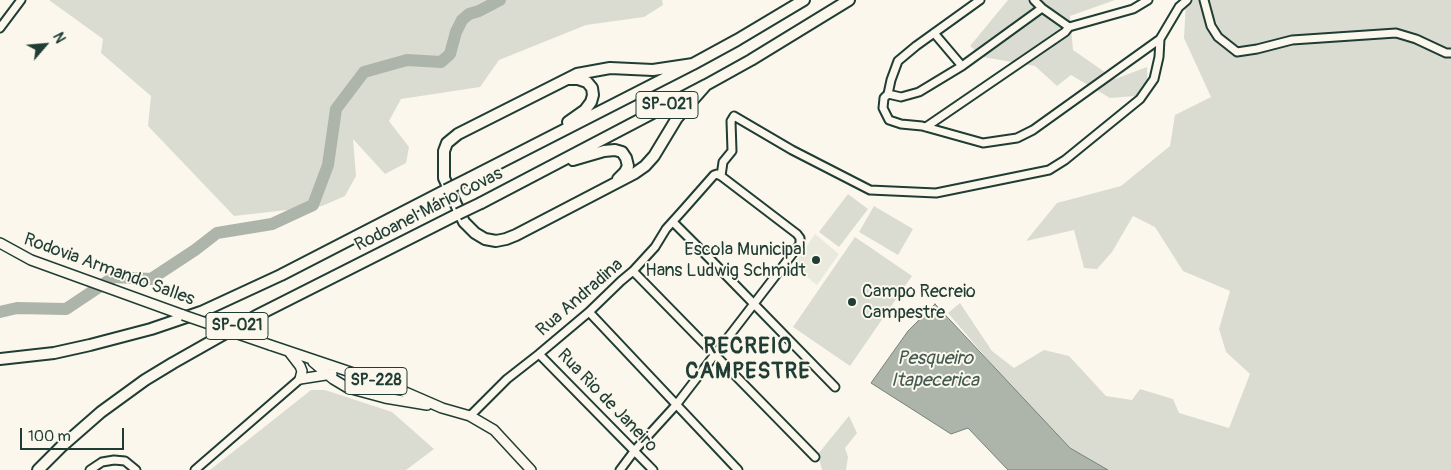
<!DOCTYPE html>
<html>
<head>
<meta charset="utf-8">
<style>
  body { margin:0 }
  #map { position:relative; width:1451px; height:470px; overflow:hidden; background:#fbf7ec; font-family:Pangolin,sans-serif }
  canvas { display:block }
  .north { position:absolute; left:20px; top:20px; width:50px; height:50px; -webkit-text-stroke:4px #fbf7ec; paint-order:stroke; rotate:63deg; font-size:14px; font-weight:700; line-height:20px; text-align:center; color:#1f3d34 }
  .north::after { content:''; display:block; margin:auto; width:18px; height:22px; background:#1f3d34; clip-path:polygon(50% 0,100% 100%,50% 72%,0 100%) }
  .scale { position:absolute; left:20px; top:428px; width:104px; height:22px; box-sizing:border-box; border:2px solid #1f3d34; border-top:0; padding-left:6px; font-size:15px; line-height:18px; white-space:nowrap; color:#1f3d34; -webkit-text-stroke:4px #fbf7ec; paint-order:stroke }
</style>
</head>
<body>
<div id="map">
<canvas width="1451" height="470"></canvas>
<div class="north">N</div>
<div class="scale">100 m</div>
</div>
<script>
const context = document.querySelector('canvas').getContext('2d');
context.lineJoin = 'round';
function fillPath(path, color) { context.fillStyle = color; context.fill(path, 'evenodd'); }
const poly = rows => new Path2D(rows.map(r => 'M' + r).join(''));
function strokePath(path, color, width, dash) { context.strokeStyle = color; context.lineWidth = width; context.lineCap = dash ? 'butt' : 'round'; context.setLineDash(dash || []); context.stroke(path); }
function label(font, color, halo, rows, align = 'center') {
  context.font = font + ' Pangolin,sans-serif'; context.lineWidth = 4; context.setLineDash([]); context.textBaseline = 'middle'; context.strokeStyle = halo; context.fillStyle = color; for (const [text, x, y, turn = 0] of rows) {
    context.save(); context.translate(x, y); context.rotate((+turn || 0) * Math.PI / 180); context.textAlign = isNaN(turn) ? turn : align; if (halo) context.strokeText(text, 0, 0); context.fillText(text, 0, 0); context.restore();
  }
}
const built = poly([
  [815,234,839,254,817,285,793,266]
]);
const green = poly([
  [49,0,662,0,663,5,644,17,586,25,499,60,480,87,401,99,389,121,409,147,406,163,385,174,353,139,356,176,345,196,322,206,234,216,148,126,151,96,101,53,103,39],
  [1008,0,1115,0,1070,16,1073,50,1115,79,1147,67,1148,95,1110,98,1071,75,1057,86,1035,66,983,57,970,46],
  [1184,0,1451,0,1451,470,1097,470,1028,415,1012,388,948,313,960,303,992,351,1014,368,1044,350,1069,356,1106,396,1132,400,1140,389,1173,399,1179,413,1229,428,1250,374,1226,352,1219,329,1230,291,1183,271,1155,227,1133,216,1112,252,1097,269,1084,268,1074,230,1026,241,1057,203,1121,186,1170,146,1175,115,1211,97,1184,38,1186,1],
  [848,194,868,209,839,247,819,232],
  [874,206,913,229,898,255,859,232],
  [855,237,912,276,850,366,793,327],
  [311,390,325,390,392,412,434,449,406,470,210,470],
  [849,416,857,433,845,448,848,457,846,470,822,470,818,454]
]);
const water = poly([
  [935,304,1070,448,1108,470,1008,470,968,428,951,434,871,383,908,331,935,304]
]);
const river = poly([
  [0,312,17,308,66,309,114,277,151,279,195,250,217,233,272,224,313,205,328,165,336,109,364,72,407,60,441,62,450,54,456,32,462,20,469,14,479,11,500,0]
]);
const minor = poly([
  [1034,0,1042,8,1069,27,1133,9,1148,0],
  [1204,0,1211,26,1218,37,1237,52,1257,49,1292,40,1396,33,1416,39,1446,53,1451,53],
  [0,28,21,0],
  [934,33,962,66],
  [1160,39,1179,7,1187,0],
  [888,94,901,97,919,92,962,66,1042,8],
  [926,127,1065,32,1069,27],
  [721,176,723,162,732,151,731,121,734,116,792,150,870,190,936,193,1049,170,1065,160,1140,99,1154,79,1159,57,1160,39,1033,130,1017,138,983,143,922,126,901,124,889,120,883,108,884,98,888,94,891,80,898,61,916,46,980,0],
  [673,222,712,261,835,387],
  [633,271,815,457],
  [589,312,738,470],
  [539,354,653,470],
  [470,416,507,379,539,354,589,312,621,281,633,271,655,247,666,229,684,209,714,175,717,174,721,176],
  [90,470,102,462,114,460,125,461,136,470],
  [195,470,300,379],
  [620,470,635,450,676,405,800,244,800,238,797,234,721,176]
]);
const major = poly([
  [0,243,31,260,183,315],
  [270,345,389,385,442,408,470,416,494,430,531,470],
  [290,353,300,366,302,371,300,379],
  [313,362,333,379,348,388,385,398,427,405],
  [300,379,332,374]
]);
const highway = poly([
  [693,64,653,70,610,68,577,74,458,134,447,143,444,151,444,178,464,222,475,233,485,239,496,241,506,239,516,235,635,173,645,166,654,156,677,118,706,85],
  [568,122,585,110,591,102,593,95,592,88,587,82,578,79,569,79],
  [573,160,604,151,615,150,622,152,626,158,628,166,625,172,618,179],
  [470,178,693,64,737,40,804,0],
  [481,203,706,85,751,60,849,0],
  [0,359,54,353,90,345,151,329,201,312,281,275,446,190],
  [38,470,61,447,101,412,145,380,173,363,256,316,458,214]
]);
const majorBridge = poly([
  [183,315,270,345]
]);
const highwayBridge = poly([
  [446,190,470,178],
  [458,214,481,203]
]);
const markers = [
  [816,260,5,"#1f3d34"],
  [852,302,5,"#1f3d34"]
];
const shields = [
  [667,105,62],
  [237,326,62],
  [376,381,62]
];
const shieldNames = [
  ["SP-021",667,105],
  ["SP-021",237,326],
  ["SP-228",376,381]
];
const streetNames = [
  ["Rodoanel Mário Covas",429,210,-27],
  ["Rodovia Armando Salles",109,270,20],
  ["Rua Andradina",580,298,-41],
  ["Rua Rio de Janeiro",607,401,46]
];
const poiNames = [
  ["Escola Municipal",806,250],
  ["Hans Ludwig Schmidt",806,271],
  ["Campo Recreio",862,292,"left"],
  ["Campestre",862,313,"left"]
];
const waterNames = [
  ["Pesqueiro",935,359],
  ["Itapecerica",935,381]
];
const districtNames = [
  ["RECREIO",748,347],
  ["CAMPESTRE",748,372]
];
fillPath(built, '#eae9de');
fillPath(green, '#dbdcd1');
fillPath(water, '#adb4aa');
strokePath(water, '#74847b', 1);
strokePath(river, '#adb4aa', 12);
strokePath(minor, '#1f3d34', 11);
strokePath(major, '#1f3d34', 12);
strokePath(highway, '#1f3d34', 14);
strokePath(minor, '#fbf7ec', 7);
strokePath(major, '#fbf7ec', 9);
strokePath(highway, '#fbf7ec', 10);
strokePath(majorBridge, '#1f3d34', 12, []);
strokePath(highwayBridge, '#1f3d34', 14, []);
strokePath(majorBridge, '#fbf7ec', 9);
strokePath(highwayBridge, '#fbf7ec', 10);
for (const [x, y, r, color] of markers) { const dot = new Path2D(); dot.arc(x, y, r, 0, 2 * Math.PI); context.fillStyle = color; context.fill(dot); strokePath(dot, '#fbf7ec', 2); }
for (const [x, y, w] of shields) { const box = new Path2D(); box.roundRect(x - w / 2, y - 13.5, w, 27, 4); context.fillStyle = '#fbf7ec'; context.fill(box); strokePath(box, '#1f3d34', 1); }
label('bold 16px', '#1f3d34', null, shieldNames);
label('18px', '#1f3d34', '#fbf7ec', streetNames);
label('18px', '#1f3d34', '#fbf7ec', poiNames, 'right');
label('italic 19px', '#425b52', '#fbf7ec', waterNames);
context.letterSpacing = '1px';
label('bold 22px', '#1f3d34', '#fbf7ec', districtNames);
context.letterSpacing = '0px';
</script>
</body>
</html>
